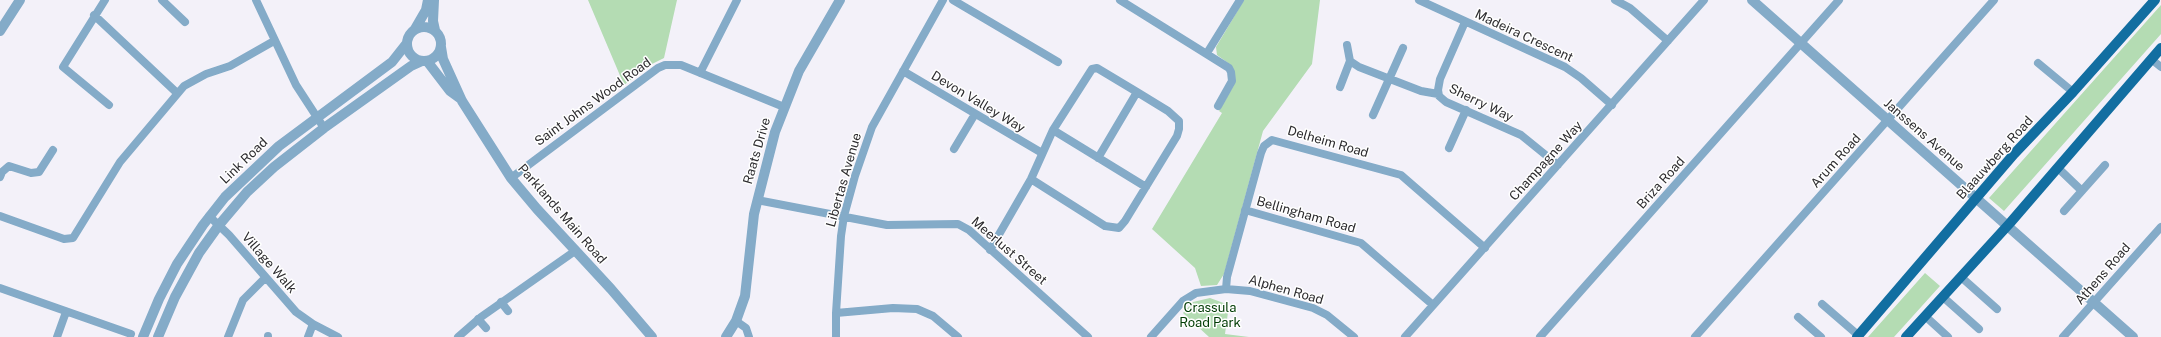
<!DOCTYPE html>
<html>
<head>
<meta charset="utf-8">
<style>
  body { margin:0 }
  canvas { display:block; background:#f3f1f9 }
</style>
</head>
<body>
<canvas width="2161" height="337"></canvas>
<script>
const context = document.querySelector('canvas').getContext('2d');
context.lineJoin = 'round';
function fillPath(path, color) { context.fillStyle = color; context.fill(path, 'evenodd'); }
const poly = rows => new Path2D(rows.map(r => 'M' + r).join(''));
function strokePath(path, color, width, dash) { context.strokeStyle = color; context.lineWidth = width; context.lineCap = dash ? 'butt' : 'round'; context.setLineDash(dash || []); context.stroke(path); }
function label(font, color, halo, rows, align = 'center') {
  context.font = font + ' "Public Sans",sans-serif'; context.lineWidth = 3; context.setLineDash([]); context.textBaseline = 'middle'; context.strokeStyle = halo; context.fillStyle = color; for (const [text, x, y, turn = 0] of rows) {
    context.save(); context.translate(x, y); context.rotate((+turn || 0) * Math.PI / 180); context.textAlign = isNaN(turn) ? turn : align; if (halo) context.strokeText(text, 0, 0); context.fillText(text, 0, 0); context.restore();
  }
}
const green = poly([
  [588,0,677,0,664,58,650,65,624,85],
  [1244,0,1320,0,1312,64,1263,131,1224,274,1217,285,1201,286,1195,268,1152,229,1222,113,1219,111,1234,85,1231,65,1217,55,1216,47],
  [2161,5,2161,34,2004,211,1989,198],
  [1925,273,1940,286,1894,337,1868,337],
  [1210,298,1229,305,1225,334,1249,337,1209,337,1183,313,1193,302]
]);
const minor = poly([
  [105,0,63,67,109,105],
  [162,0,185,22],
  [256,0,296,85,324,128],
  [953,0,1058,62],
  [1120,0,1229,68,1231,72,1232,81,1218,106],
  [1419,0,1565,67,1581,78,1612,105],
  [1615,0,1630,8,1668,41],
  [94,15,177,93],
  [1465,22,1440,79,1438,90,1439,96,1446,102,1521,135,1558,165],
  [1347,45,1350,61,1359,67,1421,91,1438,94],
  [1207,53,1240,0],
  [2151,59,2161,67],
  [2038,63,2073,92],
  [903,71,1042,153],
  [700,73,737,0],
  [1340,87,1350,61],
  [1373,115,1403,48],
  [1053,130,1146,187],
  [1449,148,1466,110],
  [954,149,975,114],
  [1098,158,1137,92],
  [2058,168,2082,191],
  [0,177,2,172,9,166,31,173,39,172,53,150],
  [511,178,658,68,665,65,681,65,784,107],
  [757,200,887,225,958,224,969,230,1088,337],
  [1245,210,1361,243,1433,305],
  [2064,211,2105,165],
  [0,216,64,239,73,238,120,162,184,86,206,74,230,66,274,41],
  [209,216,229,235,296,312,313,324,338,337],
  [990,250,1031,179,1053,130,1092,69,1097,68,1137,92,1168,111,1179,121,1179,129,1177,136,1125,221,1119,228,1105,226,1031,179],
  [1961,277,1997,309],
  [0,288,131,334],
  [1226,289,1227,277,1261,153,1264,146,1272,140,1401,175,1485,248],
  [1943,297,1979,329],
  [501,302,508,311],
  [1822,304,1858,335],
  [836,313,893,308,917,309,933,316,958,337],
  [1925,316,1948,337],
  [1798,317,1821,337],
  [478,319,486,328],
  [736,321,746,328,749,337],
  [57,337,66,312],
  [228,337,243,300,265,278],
  [268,337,268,336],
  [308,337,313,324],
  [458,337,481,317,575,251],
  [836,337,836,313,841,236,844,216,855,176,872,127,943,0],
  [1151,337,1183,301,1196,293,1226,289,1250,291,1313,308,1327,315,1354,337],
  [1405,337,1704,0],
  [1540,337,1839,0],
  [1695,337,1994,0],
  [2063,337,2161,227]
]);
const tertiary = poly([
  [434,0,433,21,435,30],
  [1752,0,2133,337],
  '407 44a17 17 0 1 1 34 0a17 17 0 1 1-34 0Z',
  [415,29,426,10,428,0],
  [0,31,20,0],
  [441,47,443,59,462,101,511,178,537,209,611,289,652,337],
  [427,61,450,91,461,99],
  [143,337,159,299,177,264,203,225,225,197,279,146,392,62,407,43],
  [158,337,175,297,199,253,219,225,247,192,274,167,324,128,411,66,422,61],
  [726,337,736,321,745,296,754,214,775,132,799,71,840,0]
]);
const primary = poly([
  [1857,337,2014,154,2073,92,2155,0],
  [1906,337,2010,223,2161,48]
]);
const streetNames = [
  ["Madeira Crescent",1524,36,25],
  ["Saint Johns Wood Road",593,102,-36],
  ["Devon Valley Way",978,102,31],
  ["Sherry Way",1481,103,26],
  ["Janssens Avenue",1924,135,41],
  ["Delheim Road",1328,142,16],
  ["Raats Drive",757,151,-74],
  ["Blaauwberg Road",1995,158,-48],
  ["Link Road",244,161,-44],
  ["Champagne Way",1546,161,-48],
  ["Arum Road",1836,161,-48],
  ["Libertas Avenue",844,180,-74],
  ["Briza Road",1661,183,-48],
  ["Parklands Main Road",562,214,49],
  ["Bellingham Road",1306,215,16],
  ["Meerlust Street",1009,251,41],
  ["Village Walk",269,263,49],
  ["Athens Road",2103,274,-49],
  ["Alphen Road",1286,290,16]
];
const parkNames = [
  ["Crassula",1210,308],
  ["Road Park",1210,323]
];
fillPath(green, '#b4dcb3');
strokePath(minor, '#84abc8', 8);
strokePath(tertiary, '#84abc8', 10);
strokePath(primary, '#126ea1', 10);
label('13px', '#2d2c2f', '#fff', streetNames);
label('13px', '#003c04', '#fff', parkNames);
</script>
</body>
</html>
